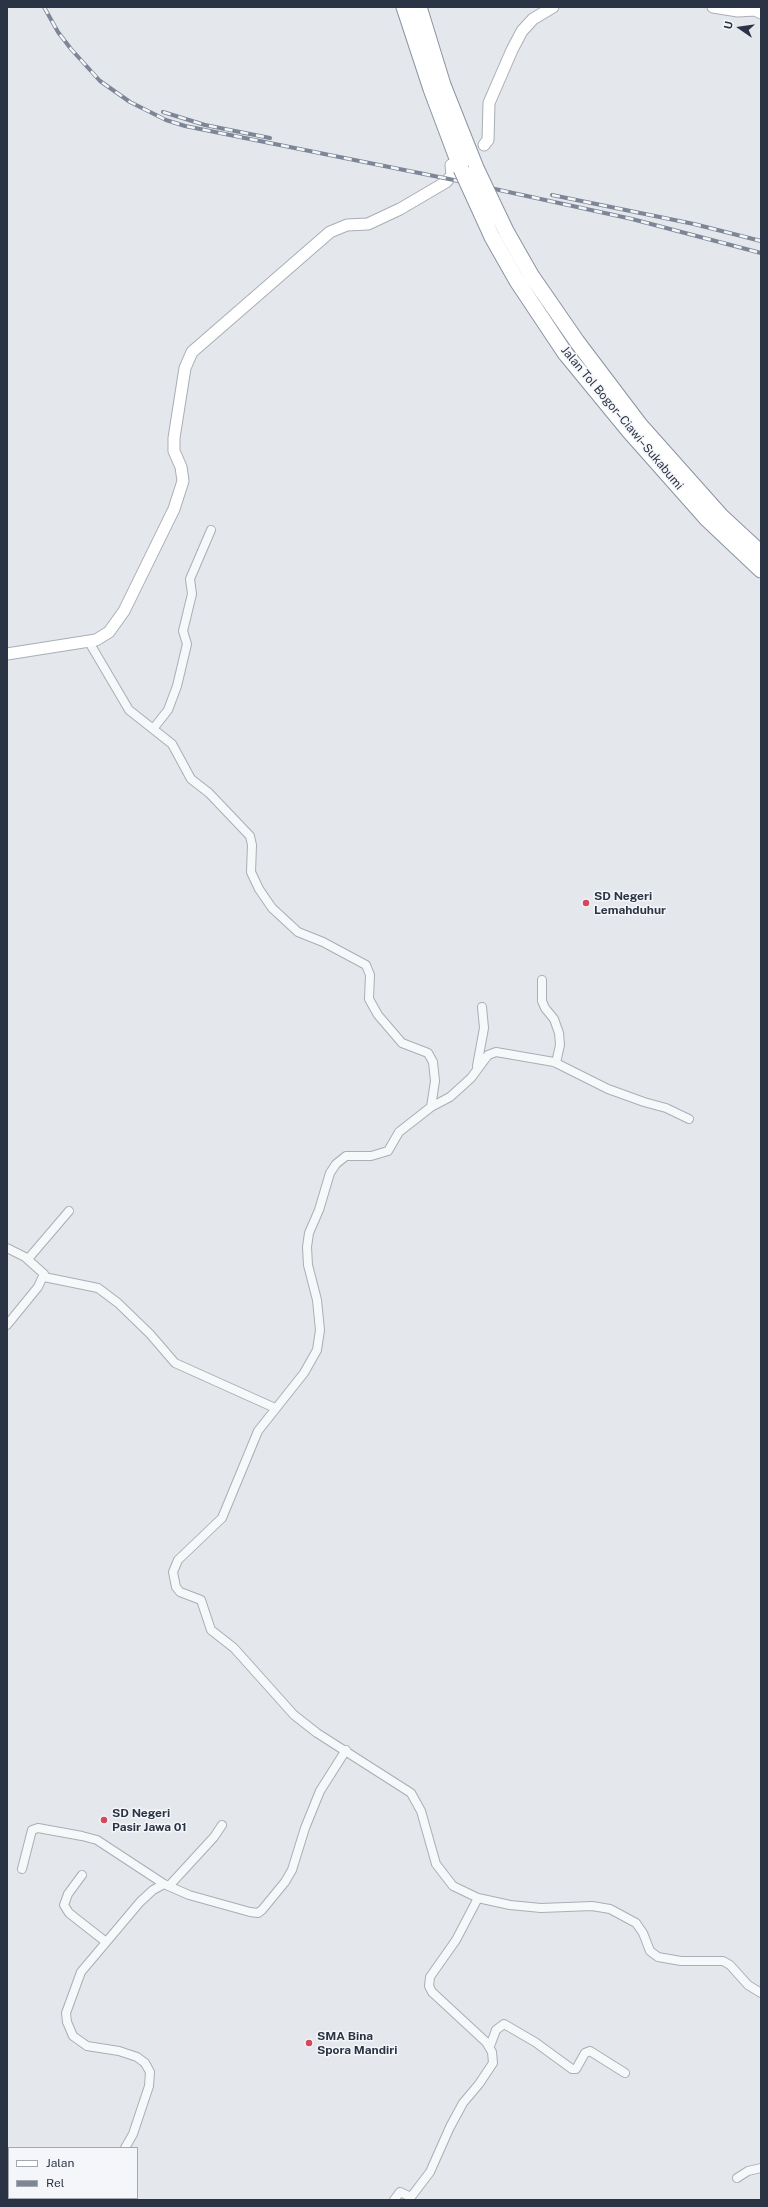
<!DOCTYPE html>
<html>
<head>
<meta charset="utf-8">
<style>
  body { margin:0 }
  #map { position:relative; width:768px; height:2207px; overflow:hidden; background:#e4e7ec; font-family:"Public Sans",sans-serif }
  canvas { display:block }
  .frame { position:absolute; inset:0; border:8px solid #2b3445; pointer-events:none }
  .legend { position:absolute; left:8px; top:2147px; width:130px; height:52px; box-sizing:border-box; background:#f4f6f9; border:1px solid #a4a8b1; margin:0; padding:5px 7px; list-style:none; font-size:12px; color:#2b3445 }
  .legend li { display:flex; align-items:center; gap:8px; height:20px }
  .legend b { width:20px; border:1px solid #a4a8b1 }
  .north { position:absolute; left:720px; top:8px; width:40px; height:40px; -webkit-text-stroke:3px #f4f6f9; paint-order:stroke; rotate:283deg; font-size:11px; font-weight:700; line-height:16px; text-align:center; color:#2b3445 }
  .north::after { content:''; display:block; margin:auto; width:14px; height:18px; background:#2b3445; clip-path:polygon(50% 0,100% 100%,50% 72%,0 100%) }
</style>
</head>
<body>
<div id="map">
<canvas width="768" height="2207"></canvas>
<div class="frame"></div>
<ul class="legend">
<li><b style="height:5px;background:#fff"></b>Jalan</li>
<li><b style="height:5px;background:#7d8696"></b>Rel</li>
</ul>
<div class="north">U</div>
</div>
<script>
const context = document.querySelector('canvas').getContext('2d');
context.lineJoin = 'round';
const poly = rows => new Path2D(rows.map(r => 'M' + r).join(''));
function strokePath(path, color, width, dash) { context.strokeStyle = color; context.lineWidth = width; context.lineCap = dash ? 'butt' : 'round'; context.setLineDash(dash || []); context.stroke(path); }
function label(font, color, halo, rows, align = 'center') {
  context.font = font + ' "Public Sans",sans-serif'; context.lineWidth = 3; context.setLineDash([]); context.textBaseline = 'middle'; context.strokeStyle = halo; context.fillStyle = color; for (const [text, x, y, turn = 0] of rows) {
    context.save(); context.translate(x, y); context.rotate((+turn || 0) * Math.PI / 180); context.textAlign = isNaN(turn) ? turn : align; if (halo) context.strokeText(text, 0, 0); context.fillText(text, 0, 0); context.restore();
  }
}
const street = poly([
  [89,642,129,710,172,744,191,779,209,793,250,836,252,845,251,872,259,889,272,908,298,932,323,942,366,965,370,975,369,999,378,1015,402,1043,428,1053,433,1062,435,1081,431,1107,399,1132,388,1151,371,1156,346,1156,336,1164,330,1173,319,1210,309,1233,307,1247,308,1265,317,1300,320,1330,317,1350,304,1373,258,1431,222,1518,178,1560,173,1572,176,1587,180,1592,201,1600,211,1630,234,1648,294,1715,317,1733,411,1793,421,1811,436,1864,453,1886,478,1898,510,1905,541,1908,592,1906,610,1909,636,1923,643,1933,650,1951,658,1957,681,1961,723,1961,730,1965,748,1985,761,1993],
  [153,729,168,710,177,686,187,644,183,631,192,594,190,579,211,530],
  [542,980,542,1001,545,1008,554,1019,559,1033,560,1045,556,1063],
  [477,1066,484,1028,482,1007],
  [431,1107,450,1097,471,1078,488,1055,496,1052,554,1062,608,1089,644,1102,666,1108,689,1119],
  [7,1248,25,1257,44,1274,38,1287,7,1325],
  [28,1259,69,1211],
  [44,1277,98,1288,118,1303,150,1334,175,1363,275,1408],
  [22,1869,32,1830,38,1828,82,1836,97,1840,164,1884],
  [82,1875,68,1894,64,1905,69,1913,106,1942],
  [169,1886,214,1837,222,1825],
  [490,2046,496,2030,504,2024,535,2042,572,2069,576,2069,585,2053,590,2051,625,2073],
  [125,2148,133,2134,149,2086,150,2072,145,2063,137,2057,119,2051,87,2046,73,2036,67,2022,66,2013,81,1972,140,1902,153,1890,164,1884,189,1895,250,1912,258,1913,262,1910,285,1882,292,1870,305,1828,320,1791,346,1750],
  [737,2178,748,2171,761,2168],
  [131,2198,132,2200],
  [8,2200,11,2198],
  [394,2200,400,2192,411,2197,430,2172,450,2127,463,2103,479,2084,493,2063,492,2052,486,2042,432,1992,429,1986,430,1977,456,1940,478,1898]
]);
const secondary = poly([
  [713,7,738,11,755,10,761,13],
  [484,145,488,140,489,103,512,50,522,31,533,19,553,7],
  [7,654,96,640,109,632,124,611,174,509,183,481,181,467,174,451,174,438,185,368,192,352,330,232,347,225,368,224,400,209,446,182,452,175,451,165]
]);
const highway = poly([
  [404,7,431,89,461,169],
  [419,7,443,85,476,168],
  [578,343,640,425,721,516,761,553],
  [565,353,629,431,707,519,761,570]
]);
const rail = poly([
  [44,7,58,32,71,49,100,81,130,102,166,120,185,126,449,179,632,219,761,253],
  [163,112,205,125,270,138],
  [552,195,694,224,761,241]
]);
const highwayBridge = poly([
  [476,168,506,231,531,275,578,343],
  [461,169,492,237,517,281,565,353]
]);
const markers = [
  [586,903,4,"#d1495b"],
  [104,1820,4,"#d1495b"],
  [309,2043,4,"#d1495b"]
];
const streetNames = [
  ["Jalan Tol Bogor–Ciawi–Sukabumi",622,418,50]
];
const poiNames = [
  ["SD Negeri",594,896],
  ["Lemahduhur",594,910],
  ["SD Negeri",112,1813],
  ["Pasir Jawa 01",112,1827],
  ["SMA Bina",317,2036],
  ["Spora Mandiri",317,2050]
];
strokePath(street, '#a9aeb7', 10);
strokePath(secondary, '#a9aeb7', 13);
strokePath(highway, '#8b94a3', 17);
strokePath(street, '#f7f8fa', 8);
strokePath(secondary, '#fff', 11);
strokePath(highway, '#fff', 15);
strokePath(rail, '#7d8696', 4);
strokePath(rail, '#f4f6f9', 2.5, [8]);
strokePath(highwayBridge, '#8b94a3', 17, []);
strokePath(highwayBridge, '#fff', 15);
for (const [x, y, r, color] of markers) { const dot = new Path2D(); dot.arc(x, y, r, 0, 2 * Math.PI); context.fillStyle = color; context.fill(dot); strokePath(dot, '#f4f6f9', 1.5); }
label('12px', '#2b3445', '#f4f6f9', streetNames);
label('bold 12px', '#2b3445', '#f4f6f9', poiNames, 'left');
</script>
</body>
</html>
